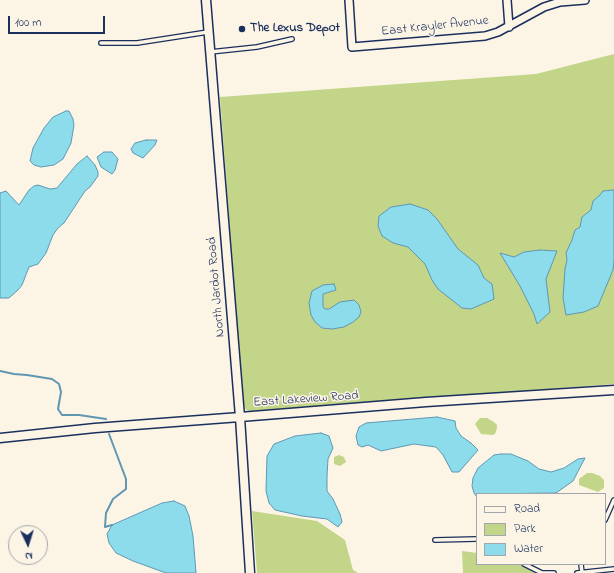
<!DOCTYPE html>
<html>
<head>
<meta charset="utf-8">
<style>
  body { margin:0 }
  #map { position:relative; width:614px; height:573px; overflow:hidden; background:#fcf5e5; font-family:"Indie Flower",sans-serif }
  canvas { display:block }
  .legend { position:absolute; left:476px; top:493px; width:130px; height:72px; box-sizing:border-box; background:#fcf5e5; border:1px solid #a2a6af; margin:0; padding:5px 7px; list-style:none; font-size:12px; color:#1b2f5e }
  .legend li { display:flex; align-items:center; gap:8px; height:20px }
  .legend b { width:20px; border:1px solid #a2a6af }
  .north { position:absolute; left:8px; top:525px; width:40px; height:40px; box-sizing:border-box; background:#fcf5e5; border:1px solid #a2a6af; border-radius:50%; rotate:176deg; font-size:11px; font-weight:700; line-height:16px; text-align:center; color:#1b2f5e }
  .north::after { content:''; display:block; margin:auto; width:14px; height:18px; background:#1b2f5e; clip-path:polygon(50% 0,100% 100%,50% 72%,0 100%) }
  .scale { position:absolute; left:8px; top:16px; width:97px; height:18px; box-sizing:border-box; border:2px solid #1b2f5e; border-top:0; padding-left:5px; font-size:12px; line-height:14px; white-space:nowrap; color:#1b2f5e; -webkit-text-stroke:3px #fcf5e5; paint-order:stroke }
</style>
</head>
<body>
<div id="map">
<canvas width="614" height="573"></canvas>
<ul class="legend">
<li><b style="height:5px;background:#fcf5e5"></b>Road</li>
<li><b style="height:11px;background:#c3d589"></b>Park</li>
<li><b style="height:11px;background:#8ddceb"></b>Water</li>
</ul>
<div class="north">N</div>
<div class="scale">100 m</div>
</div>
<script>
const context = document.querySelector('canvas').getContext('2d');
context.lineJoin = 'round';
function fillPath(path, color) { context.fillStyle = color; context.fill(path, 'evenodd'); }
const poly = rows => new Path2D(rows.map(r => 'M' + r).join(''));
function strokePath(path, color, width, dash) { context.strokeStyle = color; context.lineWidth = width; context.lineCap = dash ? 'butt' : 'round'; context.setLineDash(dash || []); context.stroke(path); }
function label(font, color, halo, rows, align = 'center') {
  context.font = font + ' "Indie Flower",sans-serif'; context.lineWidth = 3; context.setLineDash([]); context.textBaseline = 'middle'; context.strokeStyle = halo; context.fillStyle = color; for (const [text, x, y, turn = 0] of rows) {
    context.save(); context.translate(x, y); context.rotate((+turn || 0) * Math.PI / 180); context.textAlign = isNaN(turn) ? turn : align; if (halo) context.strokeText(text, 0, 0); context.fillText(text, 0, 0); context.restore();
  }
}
const green = poly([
  [614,54,614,384,254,412,246,410,243,404,220,97,536,74],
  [480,418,487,418,494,422,497,425,497,428,495,434,492,435,481,434,475,424],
  [339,455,344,457,346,462,340,466,334,464,334,457],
  [587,473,592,473,600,476,604,480,604,488,598,492,579,485,579,479],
  [252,511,317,521,345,540,353,570,358,573,257,573],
  [462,551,477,553,477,564,518,564,539,573,463,573]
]);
const water = poly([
  [66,111,69,111,73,119,74,125,71,143,63,159,54,165,41,167,34,165,30,161,33,148,44,128,53,117,66,111],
  [146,140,157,140,155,145,143,158,133,153,131,149,135,143,146,140],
  [104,152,112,152,118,159,115,170,112,174,101,167,97,157,104,152],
  [87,156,95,165,98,172,98,176,90,187,85,191,64,223,58,228,53,235,46,253,38,264,29,267,22,285,18,290,9,298,0,298,0,193,6,191,19,205,29,190,34,186,38,185,50,189,57,188,77,164,87,156],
  [614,190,614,261,613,270,598,306,584,312,566,315,563,298,565,269,567,260,566,253,572,240,575,230,580,227,582,217,591,210,593,201,599,196,603,191,614,190],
  [410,204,428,210,437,219,458,249,478,265,484,278,492,284,494,299,471,309,462,308,438,289,432,280,425,264,408,247,393,243,382,236,378,226,379,216,391,207,410,204],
  [540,250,557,251,546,279,550,312,537,324,534,314,520,286,500,253,514,257,524,252,540,250],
  [334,284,336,290,323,294,323,307,325,309,329,309,340,302,354,300,359,305,361,312,359,317,353,322,344,327,332,329,322,328,315,322,311,315,309,303,312,291,323,285,334,284],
  [437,417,455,421,456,428,461,436,471,443,478,450,459,472,452,472,443,455,436,447,414,444,381,451,368,445,362,447,358,445,356,436,359,427,366,423,437,417],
  [321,433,329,436,333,448,328,459,327,476,327,491,333,499,340,514,342,522,338,527,327,519,302,516,275,510,269,503,266,491,267,456,274,444,295,436,321,433],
  [501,454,511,454,528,461,539,469,551,472,564,468,578,459,585,458,573,481,556,493,477,494,477,497,474,493,472,486,473,478,478,468,494,455,501,454],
  [174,501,185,506,189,516,193,536,196,573,166,573,133,561,116,553,109,543,107,534,112,525,162,503,174,501]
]);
const stream = poly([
  [0,371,14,374,27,375,52,379,59,384,61,392,58,409,62,415,79,415,106,419],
  [109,434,126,479,126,489,113,499,106,513,105,527,112,525]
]);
const service = poly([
  [101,43,137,43,208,32],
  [210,52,257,47,292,39],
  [605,520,614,500],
  [435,540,477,539],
  [524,564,542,573,554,573],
  [581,564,582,573],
  [577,573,614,569]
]);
const minor = poly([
  [349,0,352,47,485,36,498,32,544,7,560,2,585,0],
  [507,0,509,27]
]);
const tertiary = poly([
  [206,0,240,417,250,573],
  [0,438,95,428,240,417,426,402,614,390]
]);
const markers = [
  [242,29,4,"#1b2f5e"]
];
const streetNames = [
  ["East Krayler Avenue",435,27,-6],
  ["North Jardot Road",217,287,-95],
  ["East Lakeview Road",306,400,-4]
];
const poiNames = [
  ["The Lexus Depot",250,29]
];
fillPath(green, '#c3d589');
fillPath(water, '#8ddceb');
strokePath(water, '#5f97b3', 1);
strokePath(stream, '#5f97b3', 2);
strokePath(service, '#1b2f5e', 6);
strokePath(minor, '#1b2f5e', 10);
strokePath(tertiary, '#1b2f5e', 11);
strokePath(service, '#fcf5e5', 3.5);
strokePath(minor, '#fcf5e5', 7);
strokePath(tertiary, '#fcf5e5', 8);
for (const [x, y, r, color] of markers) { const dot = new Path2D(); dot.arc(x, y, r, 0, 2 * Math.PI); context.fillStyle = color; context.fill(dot); strokePath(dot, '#fcf5e5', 1.5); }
label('13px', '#1b2f5e', '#fcf5e5', streetNames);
label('bold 13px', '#1b2f5e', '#fcf5e5', poiNames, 'left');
</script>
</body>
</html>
